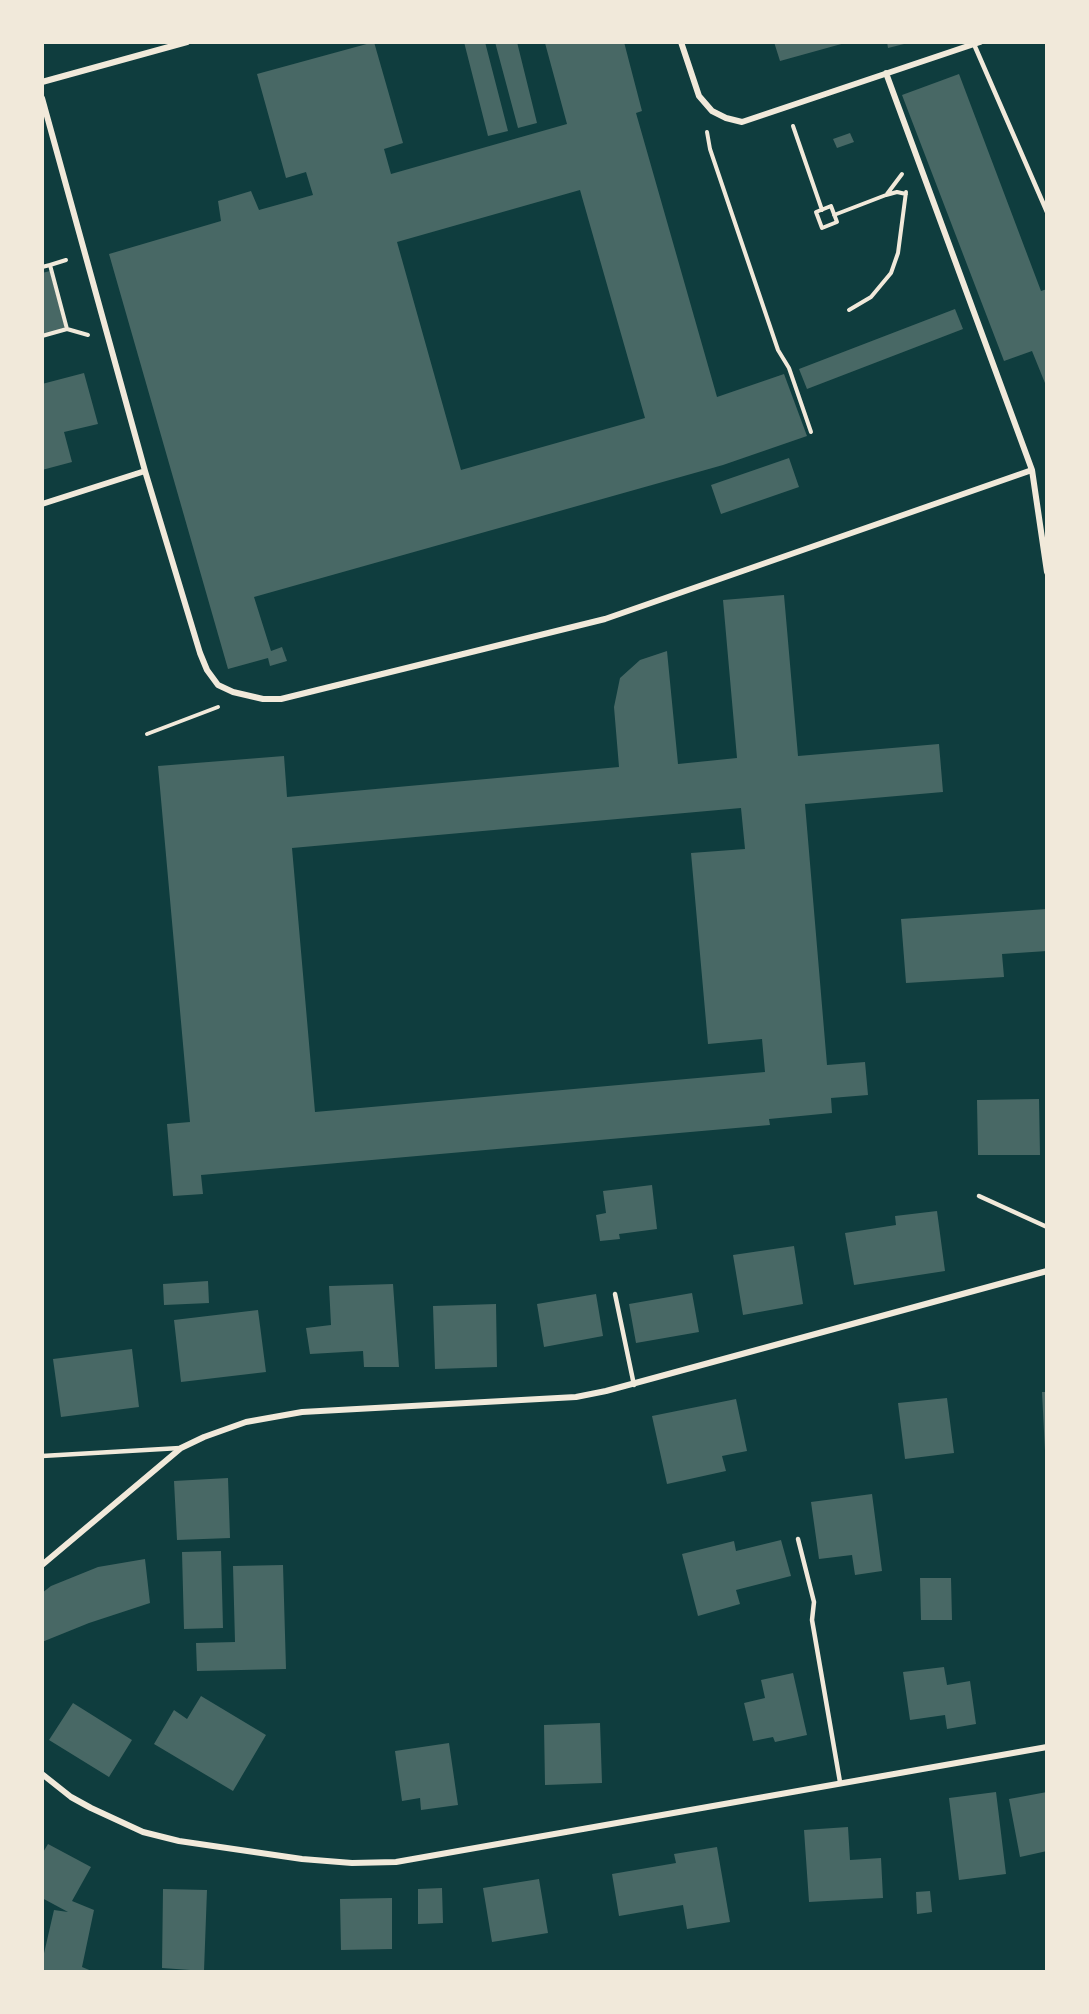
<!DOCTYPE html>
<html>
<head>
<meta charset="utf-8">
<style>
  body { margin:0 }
  #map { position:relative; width:1089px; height:2014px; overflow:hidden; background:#0f3d3e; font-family:"Sofia Sans Condensed",sans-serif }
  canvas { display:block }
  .frame { position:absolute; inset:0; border:44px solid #f1e9da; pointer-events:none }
</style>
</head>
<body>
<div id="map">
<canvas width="1089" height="2014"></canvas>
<div class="frame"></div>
</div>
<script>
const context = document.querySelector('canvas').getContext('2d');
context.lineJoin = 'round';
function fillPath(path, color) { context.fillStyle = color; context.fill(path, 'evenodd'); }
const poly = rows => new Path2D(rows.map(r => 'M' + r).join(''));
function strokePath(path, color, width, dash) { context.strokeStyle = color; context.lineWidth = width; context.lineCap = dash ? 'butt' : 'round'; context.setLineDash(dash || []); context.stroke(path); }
const building = poly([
  [374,42,403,143,384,149,391,174,567,124,545,43,624,42,642,111,636,113,717,397,784,374,807,436,723,465,254,597,271,651,282,647,287,661,270,666,268,658,228,669,109,254,221,221,218,201,251,191,259,210,313,195,306,172,286,178,257,74],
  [580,190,645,418,461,470,397,242],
  [464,42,485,42,508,131,488,136],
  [495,42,517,42,537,123,518,128],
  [774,42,844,42,845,43,780,61],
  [887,42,908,42,908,43,888,48],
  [959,74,1041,291,1047,289,1047,388,1032,351,1004,361,902,95],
  [850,133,854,142,837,148,833,139],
  [50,271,65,328,42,335,42,273],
  [955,309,963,329,807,389,799,369],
  [84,373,98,424,64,432,72,462,42,470,42,384],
  [789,458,799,487,721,514,711,485],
  [784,595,798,756,939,744,943,792,805,804,827,1065,865,1062,868,1095,831,1098,832,1113,769,1119,770,1125,201,1175,203,1194,173,1196,167,1124,190,1122,158,766,284,756,287,797,619,767,614,707,620,678,640,660,667,651,678,764,737,758,723,600],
  [741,808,745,849,691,853,708,1044,762,1039,765,1072,315,1112,292,848],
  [1047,909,1047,951,1002,954,1004,977,906,983,901,919],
  [1039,1099,1040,1155,978,1155,977,1100],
  [652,1185,657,1229,619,1234,620,1239,600,1241,596,1215,606,1213,603,1191],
  [937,1211,945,1271,854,1285,845,1233,896,1225,895,1216],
  [794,1246,803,1304,743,1315,733,1255],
  [208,1281,209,1303,164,1305,163,1284],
  [393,1284,399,1367,364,1367,363,1351,310,1354,306,1328,331,1325,329,1286],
  [692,1293,699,1332,636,1343,629,1304],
  [596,1294,603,1336,544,1347,537,1304],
  [496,1304,497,1367,435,1369,433,1306],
  [258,1310,266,1372,181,1382,174,1320],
  [132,1349,139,1407,61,1417,53,1359],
  [1042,1392,1047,1392,1047,1451,1045,1451],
  [947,1398,954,1453,905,1459,898,1403],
  [736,1399,747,1451,722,1456,726,1471,667,1484,652,1416],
  [228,1478,230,1538,177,1540,174,1481],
  [872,1494,882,1571,855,1575,852,1555,819,1559,811,1502],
  [781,1540,791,1576,736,1590,740,1604,698,1616,682,1554,734,1541,736,1551],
  [221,1551,223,1628,184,1629,182,1552],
  [145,1559,150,1603,89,1623,42,1642,42,1593,51,1586,98,1567],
  [283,1565,286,1669,197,1671,196,1643,235,1642,233,1566],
  [920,1578,951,1578,952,1620,921,1620],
  [944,1667,947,1685,970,1681,976,1724,947,1729,945,1715,910,1720,903,1672],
  [793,1673,807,1735,775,1742,773,1737,753,1741,744,1703,765,1698,761,1680],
  [201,1696,266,1735,233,1791,154,1744,174,1710,187,1719],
  [73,1703,132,1740,109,1777,49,1740],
  [600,1723,602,1783,545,1785,544,1725],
  [449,1743,458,1805,421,1810,420,1798,402,1801,395,1751],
  [996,1792,1006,1874,959,1880,949,1798],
  [1047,1792,1047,1851,1020,1857,1009,1799],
  [848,1827,850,1860,881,1858,883,1898,809,1902,804,1830],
  [48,1844,91,1867,72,1901,94,1910,82,1967,94,1972,42,1972,42,1962,54,1910,68,1912,42,1898,42,1854],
  [717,1847,730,1922,687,1929,683,1905,619,1916,612,1874,676,1863,674,1854],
  [539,1879,548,1933,492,1942,483,1888],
  [442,1888,443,1923,418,1924,418,1889],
  [163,1889,207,1890,204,1971,162,1968],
  [930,1891,932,1912,917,1914,916,1892],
  [392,1898,392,1949,341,1950,340,1899]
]);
const path = poly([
  [793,126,822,210],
  [707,132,710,149,778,350,789,368,811,432],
  [887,194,902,174],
  [831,206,837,222,822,228,816,212,831,206],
  [834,215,886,195,897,192,906,194],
  [66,260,50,265,67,329],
  [42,267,50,265],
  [849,310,871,297,891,273,898,253,906,192],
  [42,336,67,329,88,335],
  [147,734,218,707]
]);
const service = poly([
  [973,42,1047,212],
  [979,1196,1047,1227],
  [615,1294,634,1385],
  [42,1456,180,1448],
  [798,1539,814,1602,812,1620,840,1782]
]);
const minor = poly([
  [681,42,699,96,712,111,726,118,742,122,980,42],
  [886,73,1032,470,1047,572],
  [42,82,187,42],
  [42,98,145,471,200,653,207,670,218,685,233,692,263,699,281,699,605,619,1032,470],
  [42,504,145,471],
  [42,1565,181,1448,204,1437,246,1422,302,1412,576,1397,606,1391,1047,1271],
  [42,1774,71,1797,91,1808,143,1832,179,1841,302,1859,352,1863,396,1862,1047,1747]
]);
fillPath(building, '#486865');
strokePath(path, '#f1e9da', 4);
strokePath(service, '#f1e9da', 4.5);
strokePath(minor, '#f1e9da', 6);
</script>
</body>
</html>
